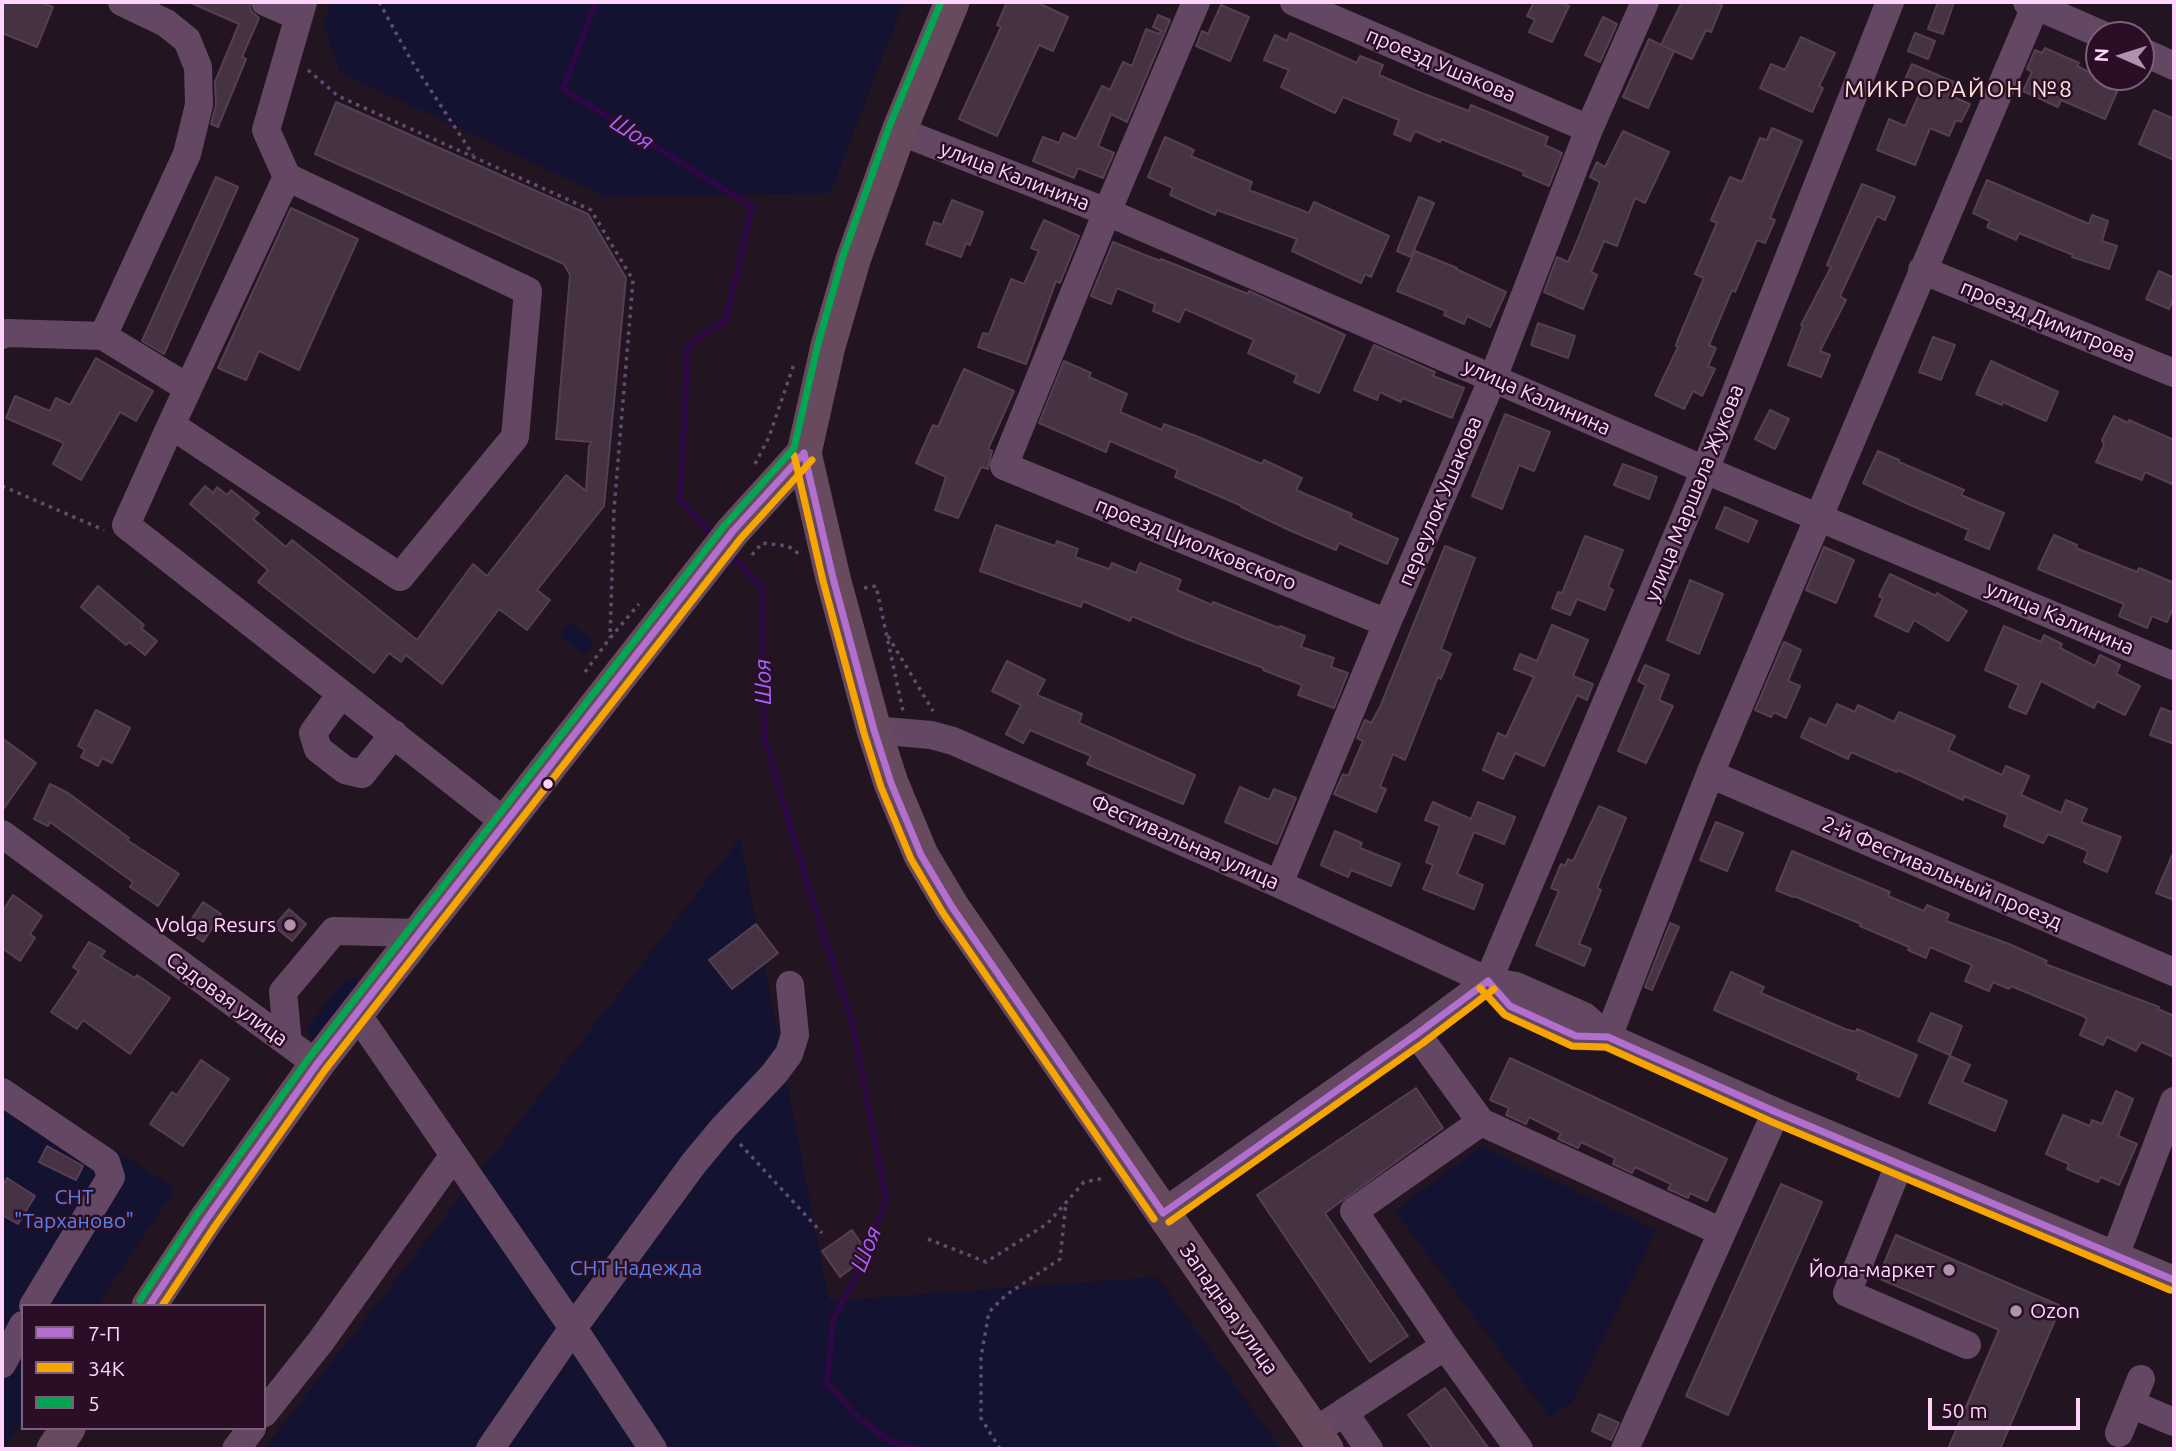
<!DOCTYPE html>
<html>
<head>
<meta charset="utf-8">
<style>
  body { margin:0 }
  #map { position:relative; width:2176px; height:1451px; overflow:hidden; background:#231421; font-family:Ubuntu,sans-serif }
  canvas { display:block }
  .frame { position:absolute; inset:0; border:4px solid #ffd5fb; pointer-events:none }
  .legend { position:absolute; left:21px; top:1304px; width:245px; height:126px; box-sizing:border-box; background:#290e25; border:2px solid #7f5e7b; margin:0; padding:9px 12px; list-style:none; font-size:21px; color:#ffd5fb }
  .legend li { display:flex; align-items:center; gap:14px; height:35px }
  .legend b { width:35px; border:2px solid #7f5e7b }
  .north { position:absolute; left:2085px; top:21px; width:70px; height:70px; box-sizing:border-box; background:#290e25; border:2px solid #7f5e7b; border-radius:50%; rotate:273deg; font-size:19px; font-weight:700; line-height:28px; text-align:center; color:#ffd5fb }
  .north::after { content:''; display:block; margin:auto; width:24px; height:32px; background:#b291af; clip-path:polygon(50% 0,100% 100%,50% 72%,0 100%) }
  .scale { position:absolute; left:1928px; top:1398px; width:152px; height:32px; box-sizing:border-box; border:4px solid #ffd5fb; border-top:0; padding-left:9px; font-size:21px; line-height:24px; white-space:nowrap; color:#ffd5fb; -webkit-text-stroke:5px #290e25; paint-order:stroke }
</style>
</head>
<body>
<div id="map">
<canvas width="2176" height="1451"></canvas>
<div class="frame"></div>
<ul class="legend">
<li><b style="height:9px;background:#b36fd0"></b>7-П</li>
<li><b style="height:9px;background:#f7a600"></b>34К</li>
<li><b style="height:9px;background:#00a651"></b>5</li>
</ul>
<div class="north">N</div>
<div class="scale">50 m</div>
</div>
<script>
const context = document.querySelector('canvas').getContext('2d');
context.lineJoin = 'round';
function fillPath(path, color) { context.fillStyle = color; context.fill(path, 'evenodd'); }
const poly = rows => new Path2D(rows.map(r => 'M' + r).join(''));
function strokePath(path, color, width, dash) { context.strokeStyle = color; context.lineWidth = width; context.lineCap = dash ? 'butt' : 'round'; context.setLineDash(dash || []); context.stroke(path); }
function label(font, color, halo, rows, align = 'center') {
  context.font = font + ' Ubuntu,sans-serif'; context.lineWidth = 5; context.setLineDash([]); context.textBaseline = 'middle'; context.strokeStyle = halo; context.fillStyle = color; for (const [text, x, y, turn = 0] of rows) {
    context.save(); context.translate(x, y); context.rotate((+turn || 0) * Math.PI / 180); context.textAlign = isNaN(turn) ? turn : align; if (halo) context.strokeText(text, 0, 0); context.fillText(text, 0, 0); context.restore();
  }
}
const green = poly([
  [332,2,904,2,830,193,606,197,340,72,323,23],
  [569,622,594,642,584,655,560,635],
  [740,838,829,1301,1158,1277,1281,1449,264,1449],
  [355,977,363,981,315,1041,311,1039,306,1031,308,1027,344,981],
  [2,1079,175,1188,98,1306,23,1306,23,1421,4,1449,2,1449],
  [1482,1146,1656,1231,1572,1402,1550,1418,1395,1211]
]);
const stream = poly([
  [596,2,563,89,752,207,726,320,688,345,680,500,714,537],
  [729,553,762,588,764,737,813,902,852,1021,886,1199,859,1271,833,1319,827,1384,859,1418,889,1441,919,1449]
]);
const building = poly([
  [2,2,40,2,53,7,37,47,2,33,2,2],
  [189,2,249,2,251,11,259,18,242,57,246,59,218,127,211,124,216,105,215,82,239,24,189,2],
  [1007,2,1036,2,1068,17,1053,51,1039,45,997,136,959,119,1001,27,997,25,1007,2],
  [1534,2,1559,2,1569,6,1552,42,1529,32,1535,20,1527,16,1534,2],
  [1682,2,1713,2,1722,5,1711,32,1706,30,1692,59,1663,46,1674,51,1648,108,1623,97,1649,39,1661,45,1682,2],
  [1938,2,1954,2,1943,34,1928,29,1938,2],
  [1221,5,1249,17,1230,61,1196,46,1202,31,1208,34,1221,5],
  [1158,15,1170,20,1127,122,1111,114,1098,146,1114,153,1103,178,1078,168,1074,178,1033,161,1043,137,1059,143,1063,133,1076,139,1102,86,1110,90,1123,62,1132,66,1146,29,1159,34,1161,31,1153,27,1158,15],
  [1603,17,1617,24,1600,62,1585,55,1603,17],
  [1290,33,1357,63,1360,56,1383,65,1379,75,1419,92,1469,111,1471,105,1548,137,1545,145,1562,153,1549,186,1523,175,1524,172,1441,139,1440,142,1415,131,1410,141,1394,134,1399,120,1343,97,1335,113,1281,87,1289,70,1264,60,1275,35,1287,41,1290,33],
  [1915,33,1935,41,1928,59,1908,51,1915,33],
  [1801,37,1835,53,1819,86,1823,88,1812,112,1760,88,1771,64,1785,70,1801,37],
  [2045,48,2079,63,2077,66,2099,77,2120,85,2105,119,2061,100,2058,107,2023,91,2032,72,2027,69,2035,50,2042,53,2045,48],
  [1912,64,1954,82,1949,95,1970,104,1961,122,1956,120,1949,136,1930,128,1915,165,1877,150,1889,119,1905,126,1921,90,1904,82,1912,64],
  [336,102,588,214,626,278,604,506,537,590,550,600,527,630,499,609,442,684,406,655,401,662,389,653,374,673,258,582,268,570,190,504,205,486,213,493,217,487,227,495,231,490,259,513,253,519,286,547,292,540,417,640,473,564,487,576,566,475,586,491,589,446,592,442,556,439,570,275,564,264,315,154,336,102],
  [2154,110,2174,119,2174,160,2139,144,2154,110],
  [1772,128,1802,141,1770,218,1775,220,1765,243,1757,240,1735,292,1732,290,1709,345,1716,348,1708,366,1715,369,1702,396,1693,391,1684,409,1655,395,1678,347,1676,346,1677,342,1704,278,1695,274,1717,223,1711,220,1730,177,1742,182,1760,138,1767,140,1772,128],
  [1623,131,1669,152,1645,203,1635,198,1617,246,1604,241,1591,272,1597,275,1583,309,1544,292,1557,257,1568,262,1578,239,1600,182,1590,177,1597,162,1605,167,1623,131],
  [1165,137,1194,150,1191,156,1252,182,1249,190,1309,213,1314,202,1389,236,1371,277,1365,274,1361,283,1292,251,1297,239,1217,210,1215,215,1170,195,1173,188,1148,177,1165,137],
  [216,177,238,187,164,354,142,341,216,177],
  [1987,180,2089,224,2092,215,2108,221,2102,241,2117,246,2109,269,2072,257,2073,255,2019,233,2016,240,1987,227,1990,221,1973,213,1987,180],
  [1862,184,1895,197,1885,220,1877,216,1840,296,1846,300,1820,351,1830,355,1821,377,1788,365,1803,326,1801,325,1831,267,1827,265,1862,184],
  [1419,197,1434,203,1411,257,1397,251,1419,197],
  [952,200,983,212,970,245,966,243,961,257,926,244,934,222,942,225,952,200],
  [291,208,358,239,299,370,259,351,246,380,218,368,291,208],
  [1044,220,1079,236,1060,283,1056,281,1026,364,978,347,983,333,989,334,1011,279,1024,284,1039,251,1031,248,1044,220],
  [1113,242,1160,261,1161,259,1248,294,1249,291,1345,335,1319,393,1294,382,1297,375,1248,353,1254,340,1185,309,1179,322,1153,311,1155,304,1117,288,1111,304,1091,296,1113,242],
  [1415,251,1457,268,1456,269,1506,292,1490,327,1467,316,1464,324,1444,315,1446,311,1397,291,1415,251],
  [2159,271,2174,278,2174,297,2169,309,2146,299,2159,271],
  [1538,323,1575,336,1568,358,1531,345,1538,323],
  [1933,337,1955,345,1941,380,1919,372,1933,337],
  [1374,345,1435,372,1433,376,1464,388,1452,418,1402,398,1401,402,1380,392,1377,400,1354,390,1374,345],
  [96,358,153,391,136,421,120,412,81,480,53,464,64,443,6,418,15,396,50,411,56,398,70,405,96,358],
  [1064,361,1091,373,1089,377,1127,394,1120,412,1162,430,1164,424,1196,436,1262,464,1264,460,1302,478,1296,490,1352,514,1350,518,1398,539,1387,564,1339,543,1336,550,1289,530,1241,507,1242,506,1175,477,1178,470,1110,441,1106,452,1039,423,1064,361],
  [1991,361,2058,392,2046,421,2003,402,2002,405,1976,394,1991,361],
  [964,369,1014,391,988,449,992,451,988,469,981,467,958,518,935,510,946,477,916,463,933,425,938,427,964,369],
  [1770,410,1789,419,1775,449,1755,439,1770,410],
  [1505,414,1550,432,1534,471,1519,465,1502,509,1472,496,1505,414],
  [2114,416,2128,423,2129,420,2174,440,2174,485,2145,472,2142,480,2096,462,2104,445,2102,440,2114,416],
  [1878,451,1899,460,1899,462,1964,490,1961,495,2004,513,1989,549,1965,539,1969,530,1908,504,1863,483,1878,451],
  [1623,464,1657,477,1649,499,1614,485,1623,464],
  [1725,507,1757,521,1748,542,1716,528,1725,507],
  [996,525,1055,546,1057,541,1078,549,1075,557,1109,569,1112,563,1136,573,1140,563,1181,580,1177,590,1212,605,1213,602,1279,628,1280,626,1305,636,1301,647,1334,658,1331,667,1348,673,1334,708,1298,695,1302,685,1263,670,1263,668,1184,638,1132,616,1130,621,1083,601,1081,607,980,571,996,525],
  [2054,535,2077,545,2076,548,2137,572,2139,568,2174,583,2174,605,2167,622,2152,616,2147,628,2119,616,2124,604,2038,569,2054,535],
  [1585,536,1623,550,1608,587,1613,590,1605,610,1577,599,1570,615,1552,608,1558,592,1562,593,1585,536],
  [1445,546,1475,558,1441,649,1451,654,1441,679,1438,677,1405,760,1393,754,1380,787,1386,789,1376,812,1334,794,1343,774,1348,776,1363,741,1357,738,1365,720,1371,723,1380,707,1445,546],
  [1824,547,1854,560,1836,603,1806,590,1824,547],
  [1890,574,1936,596,1937,593,1967,611,1948,641,1914,620,1908,632,1875,616,1883,598,1879,596,1890,574],
  [1690,580,1723,594,1699,654,1667,640,1690,580],
  [98,586,144,625,141,628,157,641,145,655,129,642,126,645,81,607,98,586],
  [1552,625,1588,640,1573,676,1593,684,1587,700,1577,695,1544,766,1515,753,1503,779,1483,770,1498,733,1506,737,1534,677,1514,669,1520,654,1537,661,1552,625],
  [2004,626,2041,642,2044,635,2062,644,2060,648,2095,666,2100,655,2120,665,2116,674,2140,686,2125,715,2097,701,2094,708,2041,681,2026,714,2009,707,2019,685,1985,670,2004,626],
  [1784,642,1801,650,1788,681,1800,686,1786,718,1774,712,1771,717,1755,710,1784,642],
  [1007,661,1045,680,1037,695,1082,714,1079,723,1195,775,1183,804,1087,764,1091,756,1030,730,1023,743,1006,734,1021,705,992,691,1007,661],
  [1645,665,1669,675,1659,700,1673,706,1646,763,1618,751,1646,685,1638,681,1645,665],
  [1837,704,1855,712,1858,705,1894,722,1899,712,1955,736,1948,750,2002,775,2006,766,2029,776,2021,795,2061,813,2066,800,2087,809,2081,822,2121,837,2107,872,2084,862,2088,851,2048,834,2043,843,2004,826,2008,815,1964,796,1963,800,1898,770,1897,772,1851,752,1848,759,1801,737,1810,718,1826,726,1837,704],
  [2161,708,2174,713,2174,744,2150,735,2161,708],
  [96,710,130,728,112,763,102,758,98,766,81,757,85,750,78,746,96,710],
  [2,738,36,763,2,811,2,738],
  [50,784,68,793,129,838,127,840,179,874,158,906,130,887,133,882,50,822,48,826,34,819,50,784],
  [1240,787,1269,800,1274,789,1296,798,1277,844,1225,822,1240,787],
  [1433,802,1471,819,1478,802,1515,817,1504,844,1474,832,1457,874,1483,885,1474,909,1423,889,1433,865,1426,862,1440,826,1425,820,1433,802],
  [1599,806,1626,818,1597,888,1601,890,1579,944,1591,949,1584,966,1536,945,1559,891,1551,888,1561,864,1565,866,1568,859,1573,861,1599,806],
  [1716,822,1743,833,1727,871,1700,860,1716,822],
  [1335,831,1362,843,1360,848,1400,864,1391,886,1351,870,1348,877,1321,865,1335,831],
  [1792,851,1890,892,1888,896,1924,911,1927,905,1949,914,1946,921,2009,944,2047,961,2045,964,2159,1007,2158,1009,2174,1016,2174,1057,2141,1042,2136,1051,2107,1037,2103,1045,2080,1035,2087,1019,2083,1016,2011,986,2009,989,1993,982,1989,991,1965,981,1972,965,1930,947,1926,958,1908,950,1909,947,1860,926,1861,924,1794,896,1793,897,1776,890,1792,851],
  [2174,851,2174,900,2156,893,2174,851],
  [13,895,42,916,30,934,35,938,20,961,2,948,2,912,13,895],
  [203,902,221,914,203,942,185,929,203,902],
  [289,909,306,924,292,941,274,926,289,909],
  [1670,923,1679,927,1652,990,1645,987,1670,923],
  [756,924,778,953,732,989,709,960,756,924],
  [89,942,105,951,101,957,135,978,137,975,170,998,130,1054,83,1020,77,1029,51,1012,79,971,73,967,89,942],
  [1731,972,1764,987,1761,993,1845,1029,1856,1032,1857,1029,1917,1055,1899,1097,1857,1079,1859,1073,1714,1010,1731,972],
  [1931,1013,1962,1026,1950,1055,1918,1041,1931,1013],
  [1950,1056,1970,1065,1962,1082,2007,1101,1995,1131,1929,1103,1950,1056],
  [1510,1058,1727,1159,1707,1201,1690,1193,1688,1198,1668,1189,1671,1184,1635,1167,1632,1173,1613,1164,1615,1158,1581,1142,1578,1148,1558,1139,1561,1133,1529,1117,1526,1124,1506,1115,1509,1108,1490,1100,1510,1058],
  [201,1060,229,1079,183,1146,150,1124,172,1092,177,1095,201,1060],
  [1416,1088,1443,1128,1325,1213,1408,1336,1370,1362,1257,1195,1416,1088],
  [2116,1091,2133,1099,2118,1136,2137,1144,2119,1185,2101,1177,2098,1182,2067,1169,2069,1164,2046,1154,2063,1115,2090,1126,2092,1120,2102,1124,2116,1091],
  [47,1146,83,1166,76,1180,39,1162,47,1146],
  [7,1178,35,1196,18,1224,2,1215,2,1187,7,1178],
  [1781,1184,1822,1202,1728,1415,1686,1396,1781,1184],
  [852,1230,869,1255,840,1277,822,1251,852,1230],
  [1896,1235,2061,1306,2000,1449,1948,1449,1999,1330,1878,1278,1896,1235],
  [1445,1388,1489,1449,1433,1449,1408,1415,1445,1388],
  [1599,1414,1619,1423,1611,1440,1592,1431,1599,1414]
]);
const path = poly([
  [379,2,411,60,473,155],
  [308,70,338,96,591,210,633,280,614,510,610,638],
  [755,464,769,437,794,364],
  [2,486,104,530],
  [752,555,762,543,788,546,799,554],
  [864,588,876,586,903,711],
  [888,636,933,711],
  [585,672,610,638,639,604],
  [740,1144,822,1233],
  [928,1239,986,1262,1047,1224,1084,1182,1105,1178],
  [1000,1449,981,1418,981,1357,989,1312,1006,1295,1060,1259,1066,1203]
]);
const minor = poly([
  [122,2,166,23,187,40,198,67,199,105,187,154,103,336,188,388],
  [265,2,297,16],
  [1196,2,1107,212,1004,466,1387,623],
  [1294,2,1589,129],
  [2027,2,2103,35],
  [2141,51,2174,66],
  [899,131,1107,212,1705,470,2174,666],
  [287,177,171,425,400,577,515,437,528,291,287,177,266,130,303,2],
  [1922,270,2174,373],
  [2,335,7,333,103,336],
  [171,425,126,525,506,823],
  [341,694,313,733,318,749,345,770,362,774,394,734],
  [874,730,931,735,953,741,1279,884,1488,981,1516,986,1584,1016,1608,1037,1776,1112,2174,1280],
  [1710,774,2174,972],
  [2,834,317,1064],
  [1279,884,1387,623,1493,378,1589,129,1645,2],
  [1488,981,1705,470,1890,2],
  [1488,981,1510,1006,1576,1036,1608,1037],
  [357,1014,573,1328,653,1449],
  [1417,1034,1481,1122,1722,1232],
  [1608,1037,1710,774,2037,2],
  [288,1043,283,992,334,931,419,933],
  [2,1092,106,1162,111,1177,33,1306],
  [1481,1122,1354,1211,1445,1346,1519,1449],
  [1899,1165,1847,1293,1967,1345],
  [1163,1213,1417,1034,1488,981],
  [2115,1256,2174,1101],
  [2,1364,23,1325],
  [2131,1404,2174,1422],
  [1344,1412,1369,1449],
  [264,1413,321,1341,454,1155],
  [1314,1432,1445,1346],
  [2119,1433,2141,1379],
  [236,1449,252,1428],
  [490,1449,573,1328,694,1163,724,1127,774,1074,789,1054,795,1035,790,985],
  [1625,1449,1776,1112]
]);
const major = poly([
  [804,453,833,578,874,730,891,783,921,855,952,907,1326,1449],
  [149,1306,206,1220,317,1064,733,531,804,453,828,346,853,260,899,131,952,2],
  [54,1449,68,1428]
]);
const bus1 = poly([
  [804,453,833,578,874,730,891,783,921,855,952,907,1163,1213],
  [1488,981,1510,1006,1576,1036,1608,1037,1776,1112,2174,1280],
  [1163,1213,1417,1034,1488,981],
  [149,1306,206,1220,317,1064,733,531,804,453]
]);
const bus2 = poly([
  [794,455,823,581,864,733,881,787,911,859,943,913,1154,1219],
  [1480,988,1505,1015,1572,1046,1606,1047,1772,1122,2170,1290],
  [1169,1222,1423,1043,1494,989],
  [162,1306,215,1226,325,1070,741,538,812,460]
]);
const bus3 = poly([
  [140,1300,197,1214,309,1058,725,525,794,448,818,344,843,256,889,127,941,2]
]);
const markers = [
  [548,784,6,"#ffd5fb"],
  [290,925,7,"#b291af"],
  [1949,1270,7,"#b291af"],
  [2016,1311,7,"#b291af"]
];
const streetNames = [
  ["проезд Ушакова",1441,65,23],
  ["улица Калинина",1015,176,21],
  ["проезд Димитрова",2048,321,22],
  ["улица Калинина",1537,397,24],
  ["улица Маршала Жукова",1694,493,-68],
  ["переулок Ушакова",1440,501,-67],
  ["проезд Циолковского",1196,544,22],
  ["улица Калинина",2060,618,23],
  ["Фестивальная улица",1185,842,24],
  ["2-й Фестивальный проезд",1942,873,23],
  ["Садовая улица",227,999,36],
  ["Западная улица",1229,1309,55]
];
const poiNames = [
  ["Volga Resurs",276,925],
  ["Йола-маркет",1935,1270],
  ["Ozon",2030,1311,"left"]
];
const parkNames = [
  ["СНТ",74,1197],
  ["\"Тарханово\"",74,1221],
  ["СНТ Надежда",636,1268]
];
const neighbourhoodNames = [
  ["МИКРОРАЙОН №8",1959,89]
];
const waterNames = [
  ["Шоя",632,132,32],
  ["Шоя",763,682,-91],
  ["Шоя",866,1249,-68]
];
fillPath(green, '#131231');
strokePath(stream, '#2e0745', 6);
fillPath(building, '#453242');
strokePath(building, '#573e53', 2);
strokePath(path, '#5e4d70', 3.5, [3.5, 5]);
strokePath(minor, '#644863', 28);
strokePath(major, '#684a5f', 35);
strokePath(bus1, '#b36fd0', 7);
strokePath(bus2, '#f7a600', 7);
strokePath(bus3, '#00a651', 7);
for (const [x, y, r, color] of markers) { const dot = new Path2D(); dot.arc(x, y, r, 0, 2 * Math.PI); context.fillStyle = color; context.fill(dot); strokePath(dot, '#290e25', 2.5); }
label('21px', '#ffd5fb', '#290e25', streetNames);
label('21px', '#ffd5fb', '#290e25', poiNames, 'right');
label('21px', '#5780e9', '#290e25', parkNames);
context.letterSpacing = '2px';
label('23px', '#ffe5d7', '#290e25', neighbourhoodNames);
context.letterSpacing = '0px';
label('italic 23px', '#a763ff', '#290e25', waterNames);
</script>
</body>
</html>
